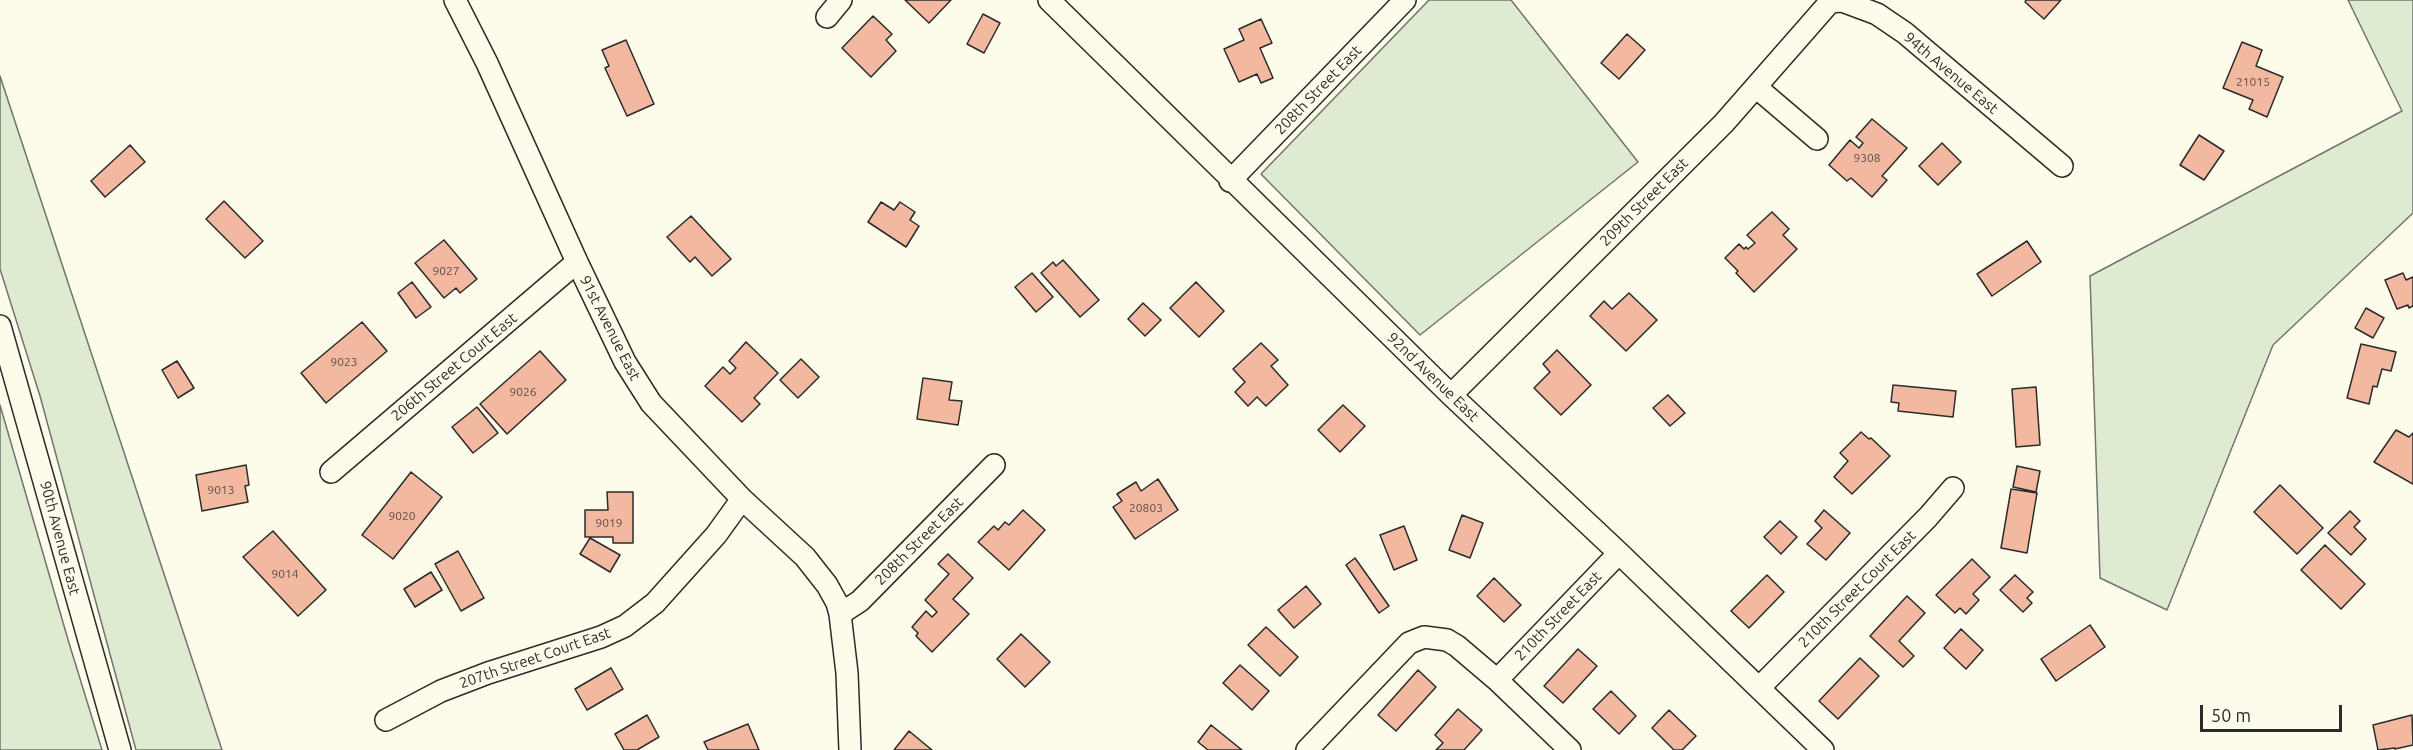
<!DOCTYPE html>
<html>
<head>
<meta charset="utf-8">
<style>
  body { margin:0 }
  #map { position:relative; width:2413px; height:750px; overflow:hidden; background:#fdfbea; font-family:Ubuntu,sans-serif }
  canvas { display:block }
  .scale { position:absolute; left:2200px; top:705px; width:142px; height:27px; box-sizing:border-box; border:3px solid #2b2b2b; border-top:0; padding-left:8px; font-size:18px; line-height:21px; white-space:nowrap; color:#2b2b2b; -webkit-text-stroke:4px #fdfbea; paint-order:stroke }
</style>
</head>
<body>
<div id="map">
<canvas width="2413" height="750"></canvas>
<div class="scale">50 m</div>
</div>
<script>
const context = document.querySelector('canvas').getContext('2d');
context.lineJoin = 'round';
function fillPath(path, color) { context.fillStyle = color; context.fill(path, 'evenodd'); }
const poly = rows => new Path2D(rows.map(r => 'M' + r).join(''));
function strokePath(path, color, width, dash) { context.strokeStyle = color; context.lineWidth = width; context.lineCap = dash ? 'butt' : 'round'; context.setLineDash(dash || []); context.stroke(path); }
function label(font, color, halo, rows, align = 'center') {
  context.font = font + ' Ubuntu,sans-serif'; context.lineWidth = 4.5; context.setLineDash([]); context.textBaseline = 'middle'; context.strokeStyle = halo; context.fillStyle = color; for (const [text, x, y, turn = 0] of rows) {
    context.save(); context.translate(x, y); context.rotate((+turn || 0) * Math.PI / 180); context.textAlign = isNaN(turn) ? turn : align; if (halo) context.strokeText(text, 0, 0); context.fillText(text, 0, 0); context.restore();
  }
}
const green = poly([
  [1429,0,1511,0,1638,162,1420,335,1261,174,1429,0],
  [2348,0,2413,0,2413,213,2273,345,2167,610,2100,578,2090,276,2402,111,2348,0],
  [0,76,222,750,136,750,40,396,0,269,0,76],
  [0,405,69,643,102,750,0,750,0,405]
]);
const building = poly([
  [905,0,951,0,929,23,905,0],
  [2026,0,2061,0,2044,19,2025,2,2026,0],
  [983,14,1000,23,984,53,967,44,983,14],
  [873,16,892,34,886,40,896,51,871,77,842,48,873,16],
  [1261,19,1272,43,1260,48,1273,78,1261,83,1257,74,1239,82,1224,49,1244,40,1239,29,1261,19],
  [1627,34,1645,50,1619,79,1601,63,1627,34],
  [626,40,654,104,627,116,605,68,609,66,602,50,626,40],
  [2242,42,2262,50,2256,66,2283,77,2267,117,2249,109,2253,100,2223,88,2242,42],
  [1872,119,1907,148,1882,176,1887,180,1872,197,1851,178,1847,181,1829,165,1850,140,1859,148,1863,143,1856,137,1872,119],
  [2199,135,2224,151,2204,180,2180,165,2199,135],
  [1942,143,1961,162,1938,185,1919,166,1942,143],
  [130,145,145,162,105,197,91,181,130,145],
  [224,201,263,241,245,258,206,219,224,201],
  [881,202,894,210,900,202,915,212,910,220,919,226,906,247,868,222,881,202],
  [1772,212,1789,229,1783,235,1797,249,1754,292,1736,273,1738,271,1725,258,1739,244,1744,249,1746,247,1748,249,1755,243,1747,235,1772,212],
  [691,216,731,259,712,276,695,257,690,262,667,237,691,216],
  [444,240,477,279,460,293,456,288,444,298,415,263,444,240],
  [2027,241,2041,262,1992,296,1977,274,2027,241],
  [1063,260,1099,300,1080,317,1041,273,1053,262,1056,266,1063,260],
  [1032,273,1053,297,1036,312,1015,287,1032,273],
  [2403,273,2406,280,2413,277,2413,306,2409,308,2408,305,2397,309,2385,280,2403,273],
  [412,282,431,307,416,318,398,293,412,282],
  [1196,282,1224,311,1199,337,1170,308,1196,282],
  [1629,293,1657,320,1626,351,1590,316,1604,301,1612,309,1629,293],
  [1143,303,1161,320,1145,336,1128,319,1143,303],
  [2366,308,2384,318,2373,338,2355,328,2366,308],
  [362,322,387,351,326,403,301,373,362,322],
  [746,342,778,373,754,398,760,404,742,422,705,386,723,367,730,374,736,368,729,361,746,342],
  [1261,343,1278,360,1271,366,1288,385,1266,406,1257,397,1248,406,1235,392,1245,382,1233,369,1261,343],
  [2361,344,2396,352,2391,371,2382,369,2377,387,2373,386,2369,404,2347,398,2361,344],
  [1557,350,1591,385,1561,415,1534,388,1550,372,1543,364,1557,350],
  [540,351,566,380,507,434,480,404,540,351],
  [801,359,819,377,798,398,780,380,801,359],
  [177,361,194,388,178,398,162,370,177,361],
  [923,378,952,382,949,400,962,401,958,425,917,419,923,378],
  [1893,385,1956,391,1953,417,1898,411,1899,403,1891,402,1893,385],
  [2036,387,2040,445,2016,447,2012,389,2036,387],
  [1668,395,1685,413,1670,426,1653,408,1668,395],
  [1343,405,1365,426,1340,452,1318,430,1343,405],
  [477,407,498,433,473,453,452,427,477,407],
  [2396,430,2409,437,2413,433,2413,484,2374,462,2396,430],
  [1861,432,1869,439,1871,438,1890,456,1852,494,1834,477,1848,461,1840,453,1861,432],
  [246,465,249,485,245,486,248,502,202,511,196,475,246,465],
  [2017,466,2040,471,2036,492,2013,487,2017,466],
  [411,472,442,497,393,559,362,535,411,472],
  [1158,479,1178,510,1135,539,1113,507,1122,501,1117,494,1136,482,1141,491,1158,479],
  [2280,485,2323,528,2297,554,2254,512,2280,485],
  [2011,489,2037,493,2027,553,2001,548,2011,489],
  [607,492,633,492,633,543,613,543,613,537,585,537,585,510,608,510,607,492],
  [1023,510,1045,530,1009,570,978,542,994,526,998,530,1005,522,1009,525,1023,510],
  [1824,510,1850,533,1826,560,1807,544,1822,528,1815,521,1824,510],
  [2350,511,2360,521,2354,527,2366,539,2351,555,2328,533,2350,511],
  [1462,515,1483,523,1470,558,1449,550,1462,515],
  [1780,521,1797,537,1781,554,1764,537,1780,521],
  [1404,526,1417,560,1394,570,1380,535,1404,526],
  [273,531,326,590,298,616,243,557,273,531],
  [590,538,620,555,610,572,580,554,590,538],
  [2325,545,2365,584,2341,609,2301,570,2325,545],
  [458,551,484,598,461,611,435,564,458,551],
  [948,554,973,578,953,599,969,614,932,652,916,636,918,633,912,627,926,611,932,617,937,612,925,600,949,574,938,564,948,554],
  [1355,558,1389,606,1379,613,1346,565,1355,558],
  [1972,559,1990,577,1973,594,1979,600,1966,614,1960,608,1955,613,1936,595,1972,559],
  [431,572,442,590,415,607,404,589,431,572],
  [1767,575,1784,592,1749,628,1731,611,1767,575],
  [2015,575,2033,592,2027,598,2032,603,2023,612,2000,590,2015,575],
  [1494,578,1521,605,1504,622,1477,596,1494,578],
  [1306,586,1321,604,1294,628,1278,610,1306,586],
  [1907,596,1925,613,1899,641,1914,656,1903,667,1870,636,1907,596],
  [2090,625,2105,647,2056,681,2041,659,2090,625],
  [1266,627,1298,657,1280,676,1248,645,1266,627],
  [1961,629,1983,650,1966,669,1944,648,1961,629],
  [1021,634,1050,662,1025,687,997,659,1021,634],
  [1578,649,1597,666,1563,703,1544,686,1578,649],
  [1860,658,1879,676,1838,719,1819,701,1860,658],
  [1240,665,1269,691,1252,710,1223,683,1240,665],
  [611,668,623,689,587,710,575,689,611,668],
  [1418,670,1436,687,1396,731,1378,715,1418,670],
  [1611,691,1636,716,1619,734,1593,709,1611,691],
  [1458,709,1482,730,1464,750,1436,750,1443,743,1435,735,1458,709],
  [1669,710,1696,736,1682,750,1674,750,1652,728,1669,710],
  [647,715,659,737,637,750,624,750,615,734,647,715],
  [2412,715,2413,745,2395,749,2395,748,2378,750,2373,725,2412,715],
  [748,724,759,750,708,750,704,742,748,724],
  [1211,725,1242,750,1208,750,1198,742,1211,725],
  [909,731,932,750,894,750,909,731]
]);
const minor = poly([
  [455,0,487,63,577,262,625,362,651,403,742,499,805,557,827,585,837,603,840,614,847,673,850,750],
  [1049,0,1451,395,1619,553,1823,750],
  [827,17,841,0],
  [1756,87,1817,139],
  [1230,181,1405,0],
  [0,326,120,750],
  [1451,395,1724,123,1830,2,1842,1,1877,14,1905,33,2062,166],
  [331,472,577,262],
  [840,614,860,601,994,465],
  [1497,680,1619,553],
  [1759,688,1928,517,1953,488],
  [386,720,441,691,488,673,601,637,625,626,655,603,716,535,742,499],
  [1307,750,1409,643,1424,637,1447,640,1457,646,1497,680,1570,750]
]);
const numberNames = [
  ["21015",2253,82],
  ["9308",1867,158],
  ["9027",446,271],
  ["9023",344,362],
  ["9026",523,392],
  ["9013",221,490],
  ["20803",1146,508],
  ["9020",402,516],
  ["9019",609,523],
  ["9014",285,574]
];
const streetNames = [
  ["94th Avenue East",1951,73,40],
  ["208th Street East",1318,90,-46],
  ["209th Street East",1644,202,-45],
  ["91st Avenue East",610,328,63],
  ["206th Street Court East",454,367,-40],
  ["92nd Avenue East",1433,377,44],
  ["90th Avenue East",60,538,75],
  ["208th Street East",919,541,-45],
  ["210th Street Court East",1857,589,-45],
  ["210th Street East",1558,616,-46],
  ["207th Street Court East",535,658,-19]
];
fillPath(green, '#deebd1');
strokePath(green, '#74746e', 1.5);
fillPath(building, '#f2b8a0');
strokePath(building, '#2b2b2b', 1.5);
strokePath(minor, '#2b2b2b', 24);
strokePath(minor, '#fdfbea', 21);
label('12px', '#5d4e48', null, numberNames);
label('15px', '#2b2b2b', '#fdfbea', streetNames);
</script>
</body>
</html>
